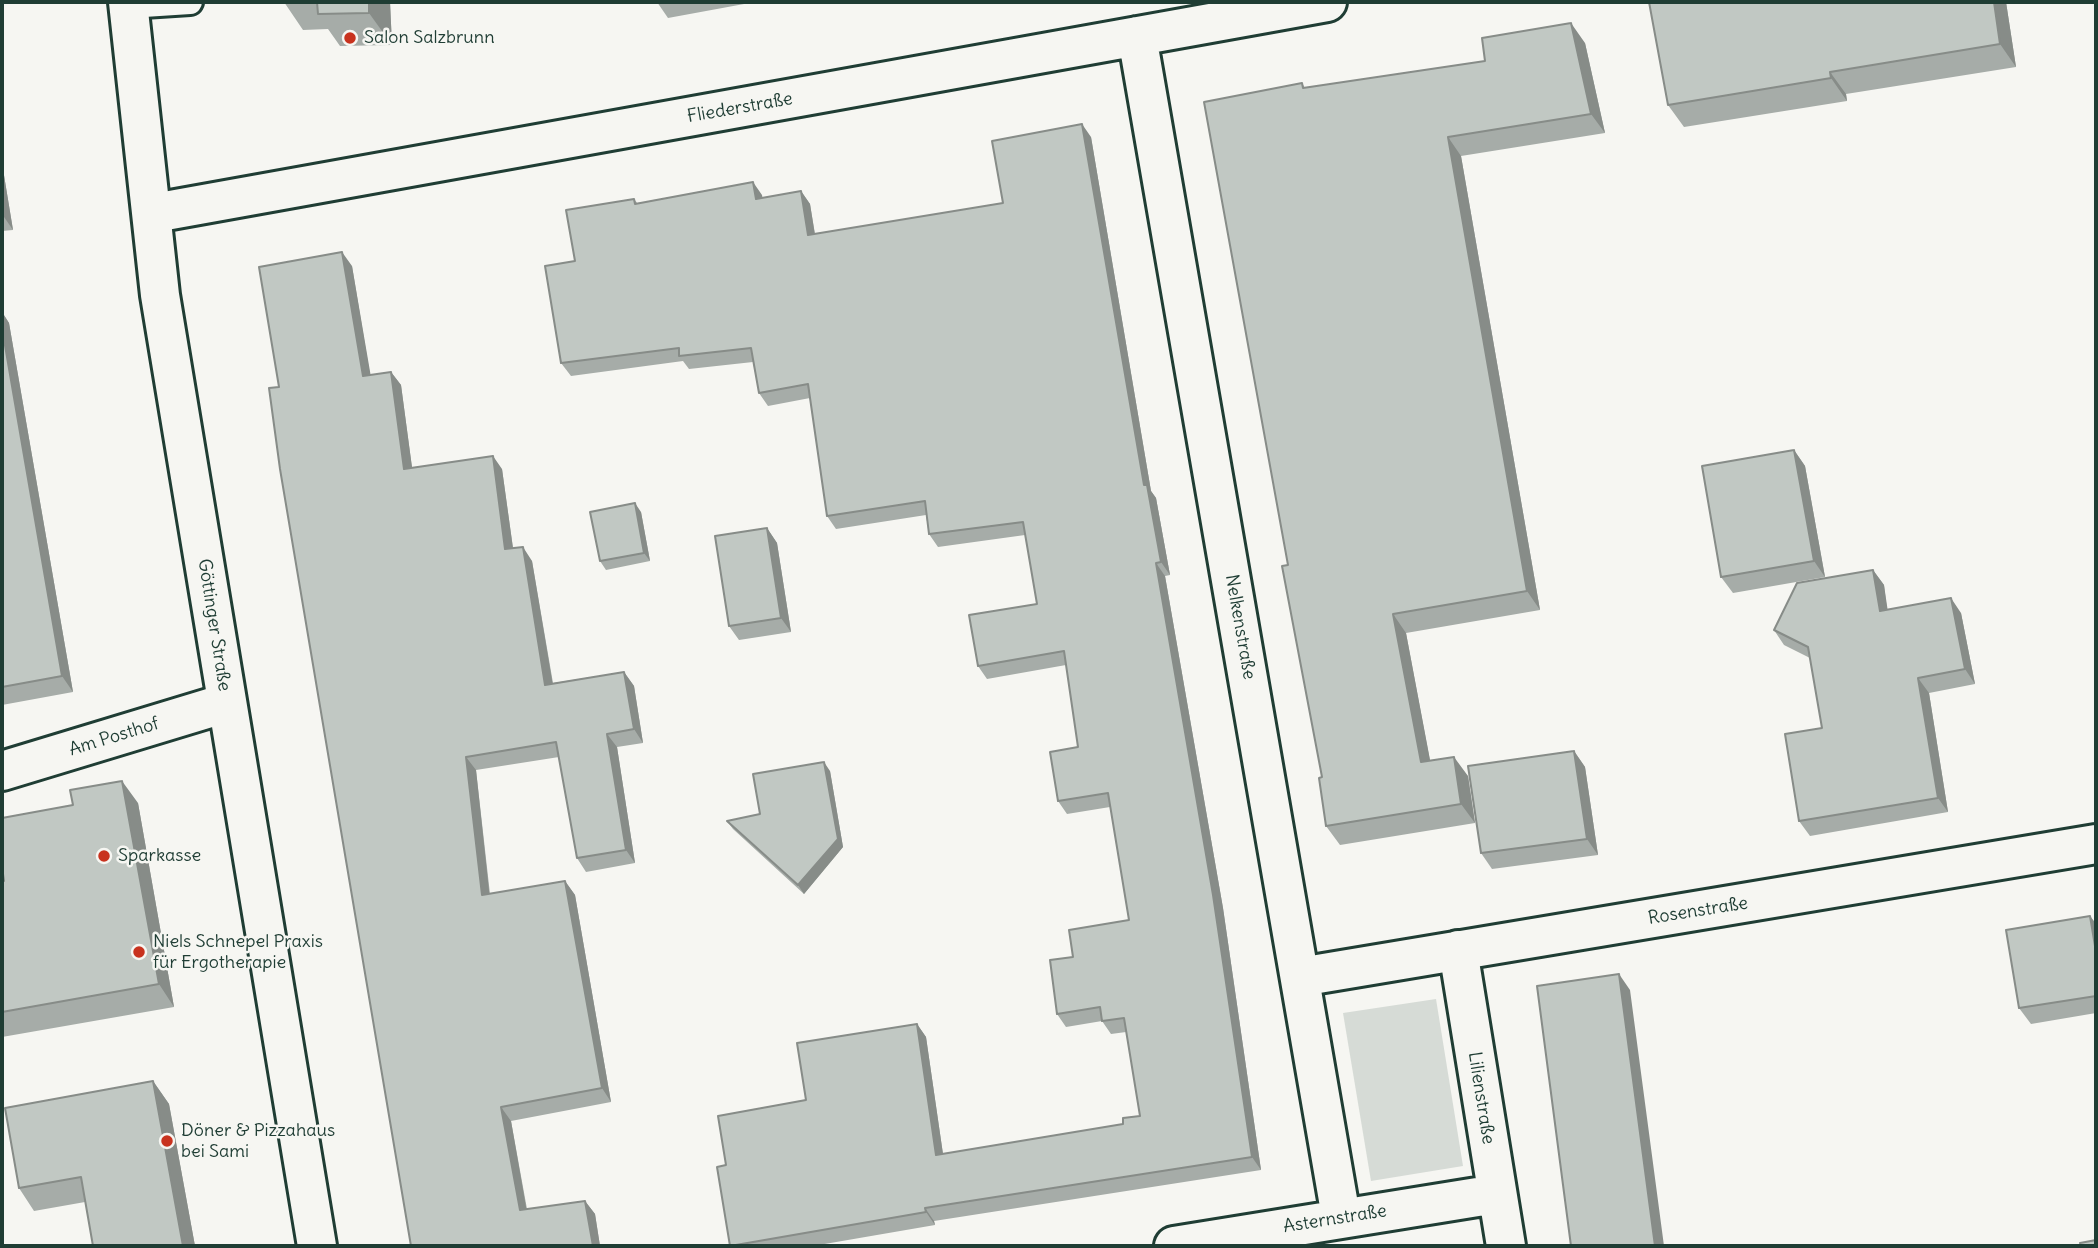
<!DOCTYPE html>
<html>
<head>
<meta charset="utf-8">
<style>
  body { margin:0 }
  #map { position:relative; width:2098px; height:1248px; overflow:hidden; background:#f6f6f2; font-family:Delius,sans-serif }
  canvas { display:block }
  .frame { position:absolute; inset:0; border:4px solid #1f3d34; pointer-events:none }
</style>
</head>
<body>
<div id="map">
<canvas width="2098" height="1248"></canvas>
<div class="frame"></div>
</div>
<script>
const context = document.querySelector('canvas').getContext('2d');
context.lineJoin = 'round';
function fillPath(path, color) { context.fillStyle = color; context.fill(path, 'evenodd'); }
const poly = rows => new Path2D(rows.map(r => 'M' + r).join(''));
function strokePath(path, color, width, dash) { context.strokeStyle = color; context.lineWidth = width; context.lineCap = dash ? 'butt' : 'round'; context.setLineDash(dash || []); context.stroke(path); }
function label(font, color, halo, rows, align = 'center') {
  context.font = font + ' Delius,sans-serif'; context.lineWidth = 5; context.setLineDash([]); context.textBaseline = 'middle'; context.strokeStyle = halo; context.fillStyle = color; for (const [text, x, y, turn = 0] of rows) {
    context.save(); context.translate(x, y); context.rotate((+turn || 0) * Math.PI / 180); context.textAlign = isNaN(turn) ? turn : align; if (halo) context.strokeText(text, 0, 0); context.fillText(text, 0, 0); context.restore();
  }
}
const green = poly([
  [1436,999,1463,1166,1371,1181,1343,1013]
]);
const lane = poly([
  [128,6,190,2]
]);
const street = poly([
  [1137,36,1341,1217],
  [154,213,1327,2],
  [2,771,226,703],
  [1458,950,1506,1246],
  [1300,977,2096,844],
  [1174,1246,1496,1194]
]);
const secondary = poly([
  [128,2,160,295,317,1246]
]);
const wall = poly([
  [284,2,390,2,392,45,340,46,328,29,303,30],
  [657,2,755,2,668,18],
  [1649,2,2006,2,2016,67,1846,94,1847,101,1684,127,1668,105],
  [1585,43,1605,133,1461,156,1540,610,1406,633,1430,761,1468,776,1475,823,1340,845,1326,826,1322,777,1288,565,1302,83,1305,88,1485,61],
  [1091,137,1151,491,1156,498,1170,575,1165,576,1223,908,1261,1170,934,1221,935,1225,813,1246,730,1246,726,1165,806,1100,917,1024,926,1037,943,1154,1123,1124,1140,1116,1126,1032,1111,1034,1102,1021,1066,1027,1057,1014,1073,957,1129,920,1110,807,1067,814,1058,801,1078,747,1066,665,987,679,978,666,1037,604,1025,535,938,547,929,534,926,515,836,529,827,516,810,398,768,406,759,393,753,362,689,369,683,361,571,376,561,363,575,261,634,199,638,204,762,195,762,198,801,191,810,204,815,234,1003,203],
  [2,163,13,230,2,231],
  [352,266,370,375,391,372,401,385,412,468,502,469,513,548,532,561,553,683,624,672,634,686,643,743,617,747,635,863,586,872,577,858,559,757,476,770,490,894,565,881,575,895,611,1102,511,1121,527,1209,585,1201,595,1214,600,1246,411,1246,279,387],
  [2,312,9,323,73,692,2,705],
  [1794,450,1805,466,1825,577,1733,593,1721,577],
  [641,512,650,561,606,570,600,561],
  [767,528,777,543,791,632,739,640,729,626],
  [1873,570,1884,585,1887,610,1961,613,1975,684,1929,693,1948,812,1810,836,1799,821,1822,728,1810,658,1784,645,1774,630],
  [1574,751,1585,767,1598,855,1492,869,1481,853],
  [830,771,843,847,804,894,733,829,727,821,760,814],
  [138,803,174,1007,2,1037,2,881],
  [2090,916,2096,924,2096,1013,2031,1024,2019,1008],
  [153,1081,169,1104,195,1246,93,1246,85,1202,34,1211,19,1188]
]);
const shadedWall = poly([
  [369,2,390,2,392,45,369,13],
  [1994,2,2006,2,2016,67,2000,44],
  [1571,23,1585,43,1605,133,1591,114],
  [1830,72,1846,94,1847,101,1831,78],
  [1082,124,1091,137,1151,491,1156,498,1170,575,1161,562,1144,485],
  [1448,137,1461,156,1540,610,1527,591],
  [2,163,13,230,2,214],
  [753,182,762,195,765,212,756,199],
  [801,191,810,204,817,248,808,235],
  [342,252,352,266,373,389,363,376],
  [2,312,9,323,73,692,62,676,2,328],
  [391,372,401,385,414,482,404,469],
  [1794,450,1805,466,1825,577,1814,561],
  [493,456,502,469,515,563,505,549],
  [635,503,641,512,650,561,644,553],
  [767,528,777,543,791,632,781,618],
  [523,547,532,561,555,698,545,685],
  [1156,563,1165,576,1223,908,1261,1170,1252,1157],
  [1873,570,1884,585,1890,626,1880,611],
  [1951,598,1961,613,1975,684,1965,669],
  [1393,614,1406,633,1434,781,1421,762],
  [624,672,634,686,643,743,634,729],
  [1918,678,1929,693,1948,812,1938,798],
  [607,734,617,747,635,863,626,850],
  [1574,751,1585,767,1598,855,1587,839],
  [466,757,476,770,491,909,482,895],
  [1454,757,1468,776,1475,823,1461,804],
  [824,762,830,771,843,847,804,894,798,885],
  [122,781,138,803,174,1007,159,984],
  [565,881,575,895,611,1102,602,1088],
  [2090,916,2096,924,2096,952],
  [1619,974,1630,990,1664,1246,1655,1246],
  [917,1024,926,1037,945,1168,936,1155],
  [153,1081,169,1104,195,1246,183,1246],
  [501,1107,511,1121,529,1224,520,1210],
  [585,1201,595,1214,600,1246,593,1246],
  [925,1208,934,1221,935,1225,926,1212]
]);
const building = poly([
  [317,2,369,2,369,13,318,14,317,2],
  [1649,2,1994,2,2000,44,1830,72,1831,78,1668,105,1649,2],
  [1571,23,1591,114,1448,137,1527,591,1393,614,1421,762,1454,757,1461,804,1326,826,1319,778,1322,777,1282,566,1288,565,1204,102,1302,83,1303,88,1485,61,1482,38,1571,23],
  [1082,124,1144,485,1147,485,1161,562,1156,563,1213,895,1252,1157,925,1208,926,1212,730,1246,717,1167,726,1165,718,1116,806,1100,797,1043,917,1024,936,1155,1123,1124,1123,1118,1140,1116,1124,1018,1102,1021,1100,1007,1057,1014,1050,960,1073,957,1069,930,1129,920,1108,793,1058,801,1050,752,1078,747,1064,651,978,666,969,615,1037,604,1023,522,929,534,925,501,827,516,808,384,759,393,751,348,679,356,679,348,561,363,545,266,575,261,566,210,634,199,635,204,753,182,756,199,801,191,808,235,1003,203,992,141,1082,124],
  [342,252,363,376,391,372,404,469,493,456,505,549,523,547,545,685,624,672,634,729,607,734,626,850,577,858,556,742,466,757,482,895,565,881,602,1088,501,1107,520,1210,585,1201,593,1246,411,1246,280,469,269,388,279,387,259,267,342,252],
  [2,328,62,676,2,687,2,328],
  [1794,450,1814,561,1721,577,1702,466,1794,450],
  [635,503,644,553,600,561,590,512,635,503],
  [767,528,781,618,729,626,715,536,767,528],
  [1873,570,1880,611,1951,598,1965,669,1918,678,1938,798,1799,821,1785,734,1822,728,1808,647,1774,630,1797,583,1873,570],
  [1574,751,1587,839,1481,853,1468,766,1574,751],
  [824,762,838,839,798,885,727,821,760,814,753,774,824,762],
  [122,781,159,984,2,1012,2,881,4,881,2,867,2,818,73,805,70,790,122,781],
  [2090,916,2096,952,2096,996,2019,1008,2006,930,2090,916],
  [1619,974,1655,1246,1571,1246,1537,986,1619,974],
  [153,1081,183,1246,93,1246,81,1177,19,1188,5,1108,153,1081],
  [2096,1240,2096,1246,2081,1246,2080,1243,2096,1240]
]);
const markers = [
  [350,38,7,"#c8321e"],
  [104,856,7,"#c8321e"],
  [139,952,7,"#c8321e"],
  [167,1141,7,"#c8321e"]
];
const poiNames = [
  ["Salon Salzbrunn",364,38],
  ["Sparkasse",118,856],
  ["Niels Schnepel Praxis",153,942],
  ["für Ergotherapie",153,963],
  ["Döner & Pizzahaus",181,1131],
  ["bei Sami",181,1152]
];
const streetNames = [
  ["Fliederstraße",740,108,-10],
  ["Göttinger Straße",214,625,81],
  ["Nelkenstraße",1240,627,80],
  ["Am Posthof",114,737,-17],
  ["Rosenstraße",1698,911,-9],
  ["Lilienstraße",1481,1098,81],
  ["Asternstraße",1335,1219,-9]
];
fillPath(green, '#d6dbd6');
strokePath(lane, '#1f3d34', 30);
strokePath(street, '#1f3d34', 44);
strokePath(secondary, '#1f3d34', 44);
strokePath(lane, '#f6f6f2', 24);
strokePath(street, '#f6f6f2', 38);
strokePath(secondary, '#f6f6f2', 38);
fillPath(wall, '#a6aca8');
fillPath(shadedWall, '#878c88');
fillPath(building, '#c1c8c3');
strokePath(building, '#878c88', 2);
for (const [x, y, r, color] of markers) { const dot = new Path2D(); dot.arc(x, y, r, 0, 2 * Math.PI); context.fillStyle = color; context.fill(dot); strokePath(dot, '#f6f6f2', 2.5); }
label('18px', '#1f3d34', '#f6f6f2', poiNames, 'left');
label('18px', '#1f3d34', '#f6f6f2', streetNames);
</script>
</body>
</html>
